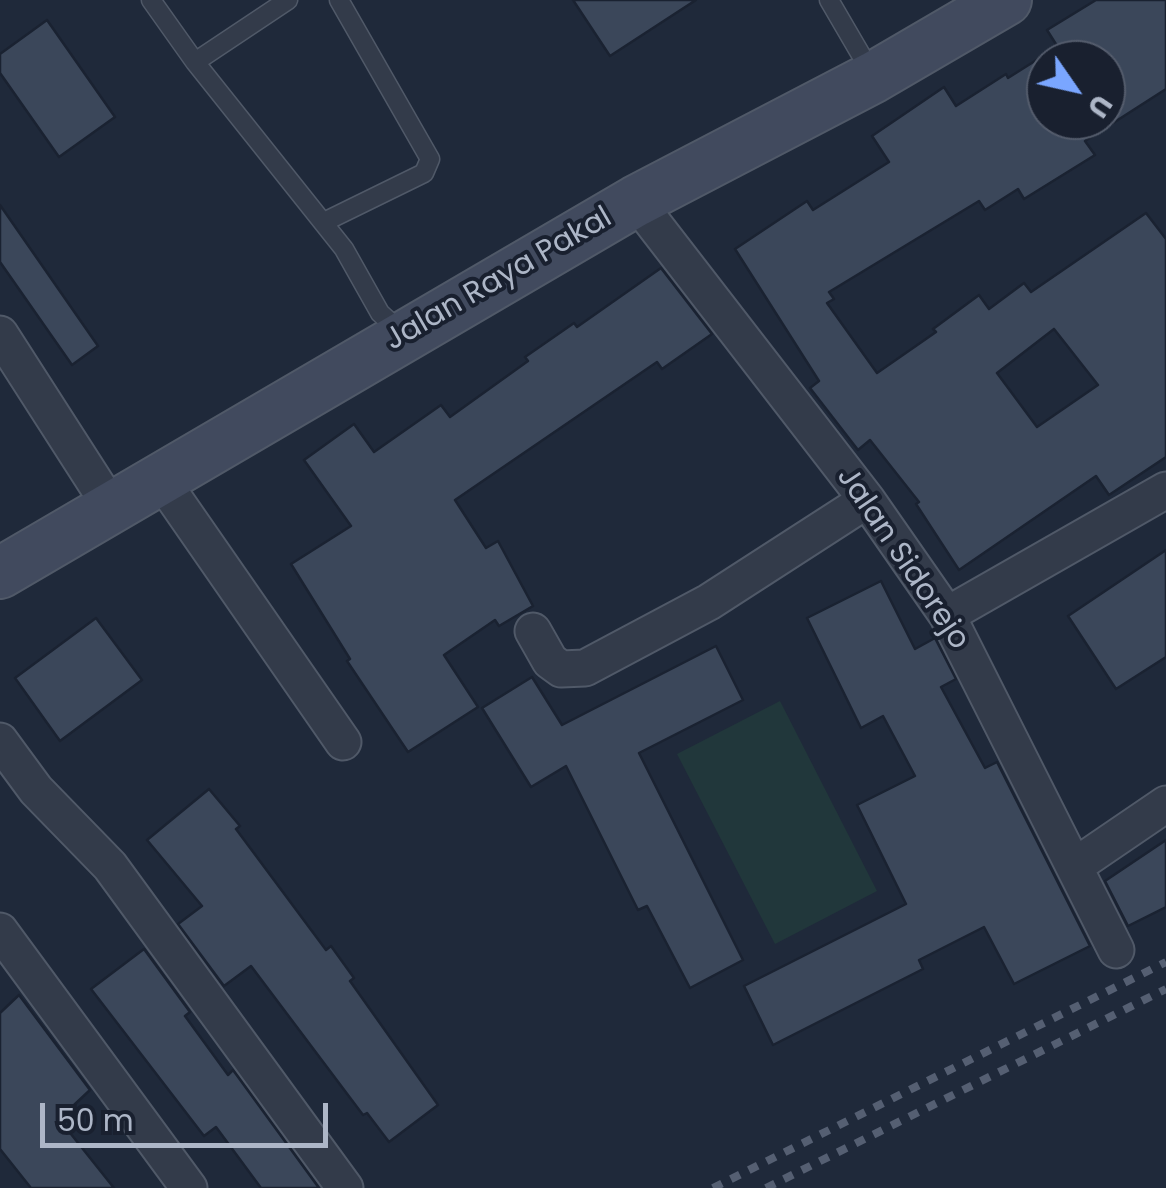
<!DOCTYPE html>
<html>
<head>
<meta charset="utf-8">
<style>
  body { margin:0 }
  #map { position:relative; width:1166px; height:1188px; overflow:hidden; background:#1f293a; font-family:Poppins,sans-serif }
  canvas { display:block }
  .north { position:absolute; left:1026px; top:40px; width:100px; height:100px; box-sizing:border-box; background:#19202f; border:2px solid #545c6c; border-radius:50%; rotate:124deg; font-size:28px; font-weight:700; line-height:40px; text-align:center; color:#adb6c7 }
  .north::after { content:''; display:block; margin:auto; width:35px; height:45px; background:#7aa6ff; clip-path:polygon(50% 0,100% 100%,50% 72%,0 100%) }
  .scale { position:absolute; left:40px; top:1103px; width:288px; height:45px; box-sizing:border-box; border:5px solid #adb6c7; border-top:0; padding-left:12px; font-size:30px; line-height:35px; white-space:nowrap; color:#adb6c7; -webkit-text-stroke:8px #19202f; paint-order:stroke }
</style>
</head>
<body>
<div id="map">
<canvas width="1166" height="1188"></canvas>
<div class="north">U</div>
<div class="scale">50 m</div>
</div>
<script>
const context = document.querySelector('canvas').getContext('2d');
context.lineJoin = 'round';
function fillPath(path, color) { context.fillStyle = color; context.fill(path, 'evenodd'); }
const poly = rows => new Path2D(rows.map(r => 'M' + r).join(''));
function strokePath(path, color, width, dash) { context.strokeStyle = color; context.lineWidth = width; context.lineCap = dash ? 'butt' : 'round'; context.setLineDash(dash || []); context.stroke(path); }
function label(font, color, halo, rows, align = 'center') {
  context.font = font + ' Poppins,sans-serif'; context.lineWidth = 8; context.setLineDash([]); context.textBaseline = 'middle'; context.strokeStyle = halo; context.fillStyle = color; for (const [text, x, y, turn = 0] of rows) {
    context.save(); context.translate(x, y); context.rotate((+turn || 0) * Math.PI / 180); context.textAlign = isNaN(turn) ? turn : align; if (halo) context.strokeText(text, 0, 0); context.fillText(text, 0, 0); context.restore();
  }
}
const green = poly([
  [780,701,877,891,775,944,677,754]
]);
const building = poly([
  [573,0,696,0,610,56,573,0],
  [1096,0,1166,0,1166,89,1085,141,1095,155,1024,199,1018,189,985,210,979,201,829,292,834,299,827,303,877,373,936,332,933,329,979,295,989,309,1024,283,1031,292,1146,213,1166,239,1166,457,1109,495,1096,476,959,570,916,504,919,502,870,440,858,450,810,388,819,381,735,249,807,201,813,210,889,162,872,136,944,87,956,106,1006,74,1008,78,1046,54,1046,120,1106,120,1106,60,1066,60,1047,30,1096,0],
  [1054,329,1098,385,1037,427,997,373,1054,329],
  [47,20,115,117,59,157,0,73,0,54,47,20],
  [0,205,98,346,72,365,0,262,0,205],
  [661,268,712,334,662,369,657,362,455,500,486,548,498,541,533,606,499,626,495,620,444,655,478,707,408,752,347,661,350,659,291,564,351,526,304,460,354,424,374,452,441,405,450,417,528,361,525,357,574,323,577,327,661,268],
  [1166,550,1166,657,1116,689,1068,616,1166,550],
  [881,581,915,649,935,638,956,679,941,687,985,768,997,762,1090,946,1014,984,984,927,919,960,923,969,773,1045,744,986,906,904,857,805,915,776,883,716,861,728,807,618,881,581],
  [96,618,142,680,60,741,15,678,96,618],
  [716,646,743,700,639,753,743,960,690,988,647,906,638,910,566,766,531,787,482,708,532,677,562,725,716,646],
  [209,789,240,826,236,829,326,950,331,946,354,978,350,981,438,1105,389,1142,367,1113,363,1115,251,966,224,986,178,924,202,906,147,840,209,789],
  [1166,840,1166,907,1128,926,1105,881,1166,840],
  [144,949,190,1012,185,1016,228,1075,233,1070,319,1188,261,1188,216,1127,204,1136,91,989,144,949],
  [19,995,90,1090,59,1119,114,1188,31,1188,0,1149,0,1013,19,995]
]);
const service = poly([
  [151,0,195,62,344,249,380,313,403,334],
  [829,0,871,72],
  [195,62,288,0],
  [324,222,424,173,430,159,339,0]
]);
const minor = poly([
  [636,201,867,500,947,615,1116,950],
  [0,334,111,507],
  [160,478,343,742],
  [947,615,1166,490],
  [533,631,550,661,561,669,585,668,709,602,867,500],
  [0,741,36,790,110,866,345,1188],
  [1075,866,1166,804],
  [0,931,189,1188]
]);
const secondary = poly([
  [0,573,636,201,874,77,1006,0]
]);
const rail = poly([
  [713,1188,1166,962],
  [766,1188,1166,989]
]);
const streetNames = [
  ["Jalan Raya Pakal",499,280,-30],
  ["Jalan Sidorejo",902,559,56]
];
fillPath(green, '#21373b');
fillPath(building, '#3b475a');
strokePath(building, '#1a2231', 2.5);
strokePath(service, '#505968', 21);
strokePath(minor, '#505968', 39);
strokePath(secondary, '#505968', 54);
strokePath(service, '#333b4a', 18);
strokePath(minor, '#333b4a', 35);
strokePath(secondary, '#414a5e', 50);
strokePath(rail, '#555f72', 8, [10, 10]);
label('30px', '#adb6c7', '#19202f', streetNames);
</script>
</body>
</html>
